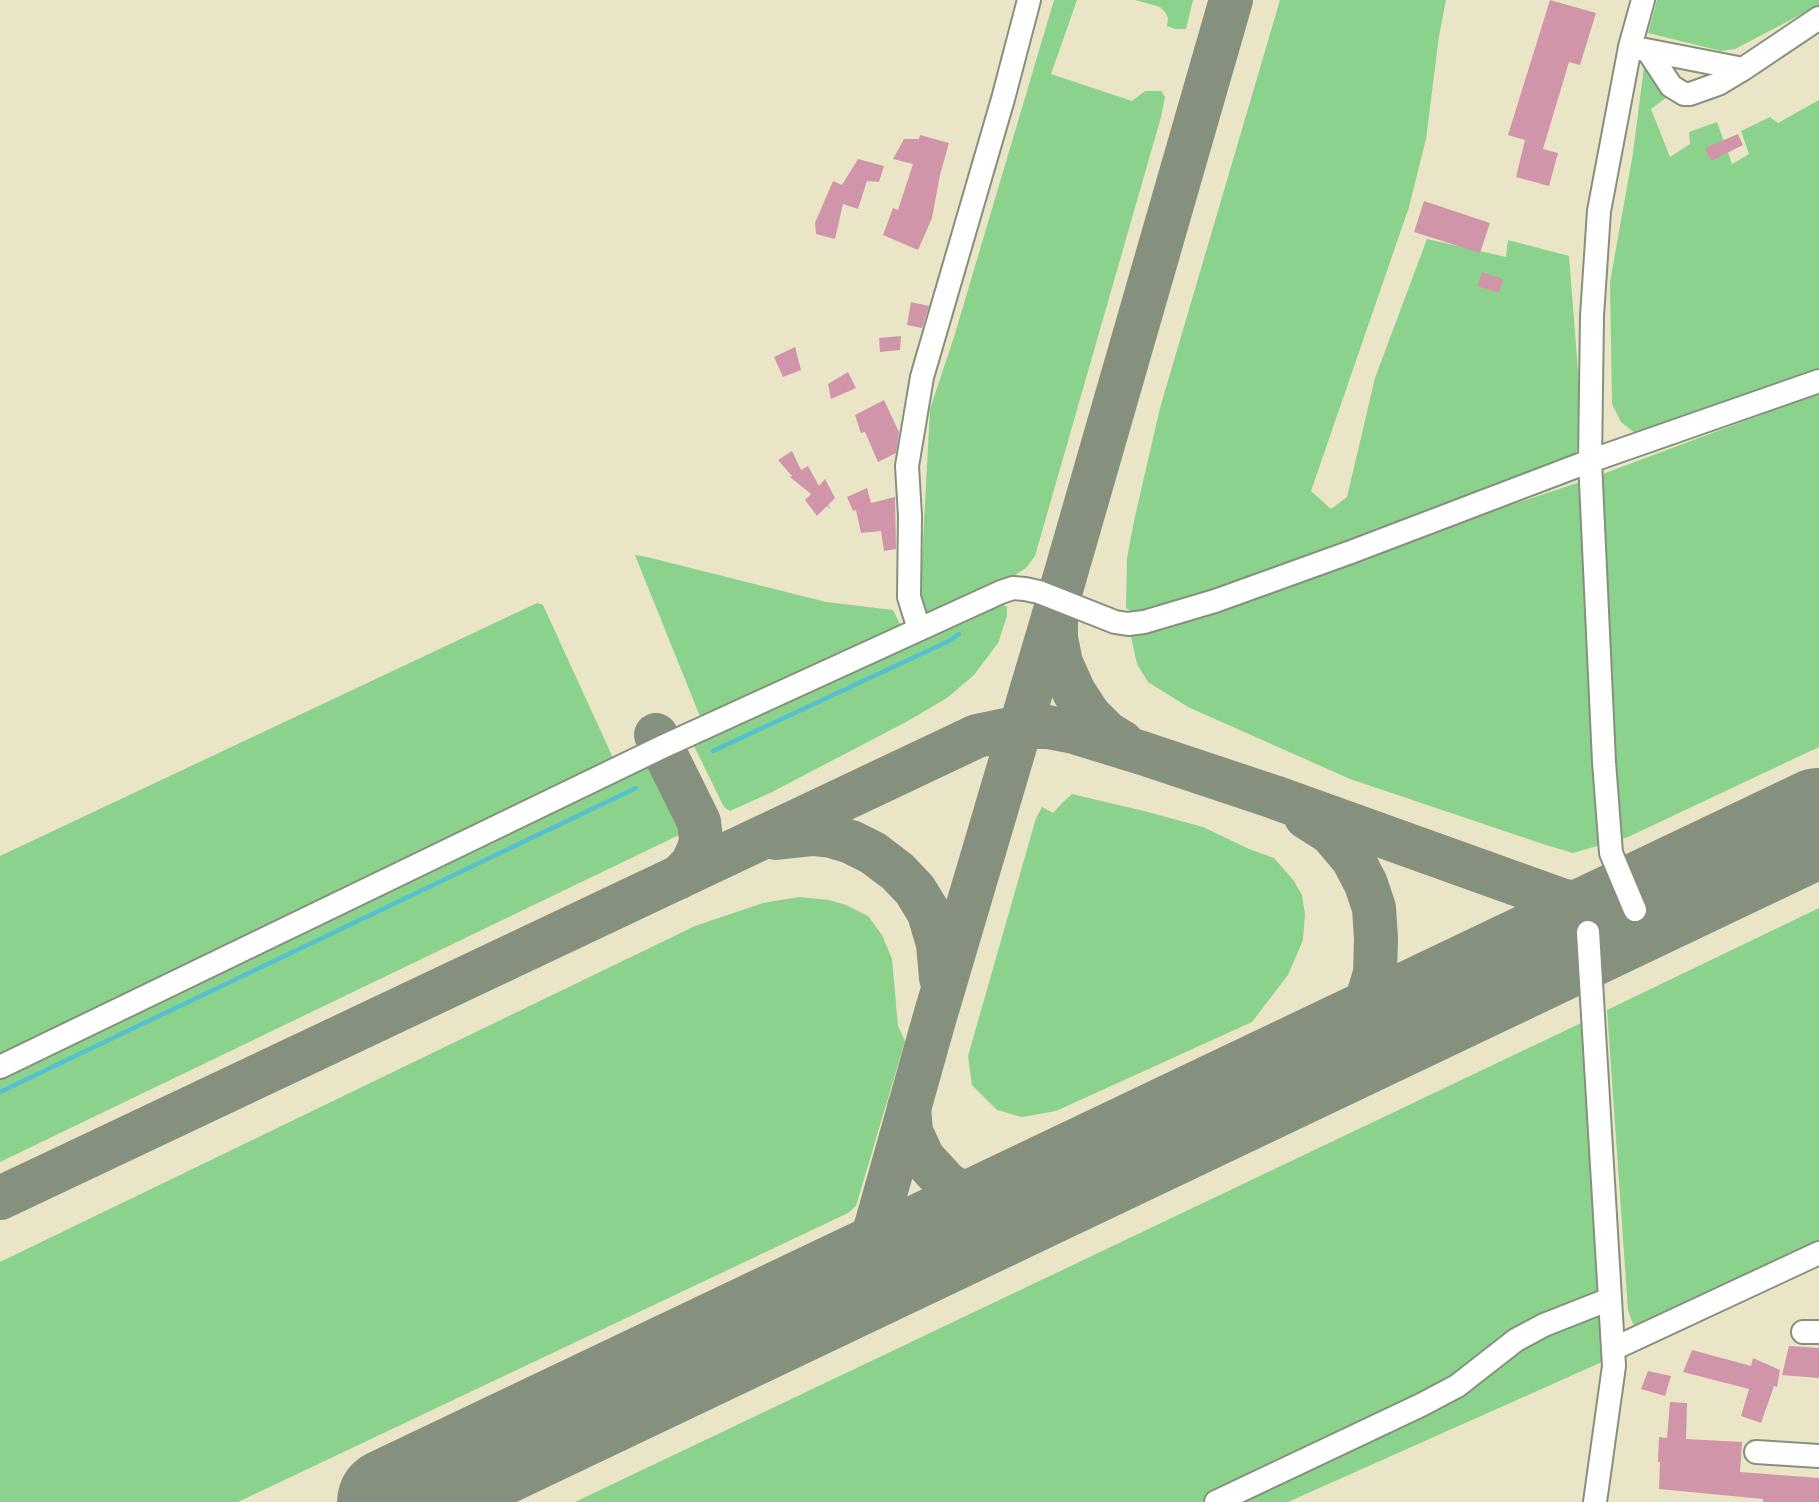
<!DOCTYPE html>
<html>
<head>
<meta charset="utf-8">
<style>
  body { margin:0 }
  canvas { display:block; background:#ebe5c7 }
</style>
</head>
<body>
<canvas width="1819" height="1502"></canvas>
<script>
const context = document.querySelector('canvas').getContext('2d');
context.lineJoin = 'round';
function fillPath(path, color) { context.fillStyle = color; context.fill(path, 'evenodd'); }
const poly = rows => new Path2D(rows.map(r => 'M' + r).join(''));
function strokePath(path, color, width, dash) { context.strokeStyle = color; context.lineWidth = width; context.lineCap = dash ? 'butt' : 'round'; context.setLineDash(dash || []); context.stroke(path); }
const green = poly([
  [1054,0,1077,0,1051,74,1132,101,1145,91,1161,91,1165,97,1161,117,1035,556,1026,568,1012,577,919,618,930,409,954,337],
  [1135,0,1193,0,1186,29,1175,29,1167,26,1168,18,1165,12,1160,7],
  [1280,0,1446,0,1439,36,1426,139,1409,207,1311,491,1331,509,1347,497,1375,378,1427,239,1506,257,1508,240,1569,256,1583,435,1575,455,1562,470,1151,611,1136,614,1126,608,1127,558,1134,521,1160,408],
  [1657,0,1819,0,1819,5,1735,49,1721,51,1648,33],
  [1645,59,1674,92,1651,109,1670,157,1690,144,1689,132,1717,122,1732,164,1749,154,1741,131,1770,117,1778,123,1819,100,1819,380,1647,438,1632,431,1621,422,1612,404,1610,282,1633,153],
  [1819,393,1819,747,1628,837,1573,853,1546,845,1350,779,1188,707,1148,682,1137,664,1130,632,1592,478],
  [635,555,647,557,826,602,893,610,902,628,701,719],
  [999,602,1007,607,1007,616,998,643,974,675,947,698,906,722,772,792,730,811,724,807,694,746,699,740],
  [537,603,543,605,614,760,0,1059,0,856],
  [647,764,653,765,659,770,674,806,683,821,683,831,677,836,0,1162,0,1076],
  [1072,794,1144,811,1203,827,1249,849,1274,858,1294,881,1302,895,1305,914,1303,940,1288,975,1252,1022,1056,1111,1022,1117,997,1110,972,1085,968,1056,1036,818,1042,807,1053,813,1062,803],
  [799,897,829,900,846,905,868,916,882,935,892,959,898,1026,905,1041,856,1206,848,1213,238,1502,0,1502,0,1262,695,926,763,903],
  [1819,908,1819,1260,1640,1327,1633,1324,1628,1310,1607,1010],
  [1600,1014,1620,1354,1288,1502,575,1502]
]);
const stream = poly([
  [713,751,949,641,959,634],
  [0,1092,636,788]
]);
const taxiway = poly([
  [1056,617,1056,638,1061,663,1074,692,1089,715,1107,733,1122,742],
  [656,735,699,822,701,840,699,849,692,864,678,878],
  [1306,817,1331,833,1353,859,1366,884,1374,908,1376,939,1375,973,1366,1003,1348,1033,1314,1062],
  [776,838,813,834,831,836,851,842,873,853,898,872,915,890,929,913,938,944,941,978],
  [909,1107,911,1132,923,1158,947,1184,974,1200,1002,1211],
  [0,1198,977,736,1020,727,1048,727,1074,732,1142,753,1274,797,1561,900,1600,908,1635,910],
  [824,1296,851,1276,864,1257,876,1226,934,1020,1057,604,1231,0]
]);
const runway = poly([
  [391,1502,1819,822]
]);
const building = poly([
  [1550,0,1596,13,1580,65,1569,62,1543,149,1558,153,1549,186,1516,177,1525,140,1508,135],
  [1738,134,1743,145,1711,161,1705,148],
  [920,135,949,143,940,175,932,218,918,250,883,235,893,208,898,210,913,164,893,159,904,139,919,139],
  [858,159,884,166,879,182,867,181,858,209,843,204,835,239,816,234,815,223,833,181,842,185],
  [1424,201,1490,223,1480,253,1414,232],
  [1482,272,1503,279,1499,293,1477,286],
  [911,302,929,306,922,328,907,325],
  [901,336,900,350,880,352,879,338],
  [795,347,801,370,783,377,774,357],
  [848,372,856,388,831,399,828,384],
  [884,400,899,432,896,453,878,462,865,432,861,433,855,415],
  [792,451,801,470,808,466,819,486,825,479,835,498,828,505,831,510,827,506,817,516,805,500,811,494,790,477,792,476,778,460],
  [867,488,871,503,895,497,896,549,884,551,881,531,861,533,856,510,853,511,847,497],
  [1789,1346,1819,1348,1819,1378,1782,1375],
  [1692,1350,1751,1366,1753,1358,1780,1370,1777,1387,1774,1386,1761,1423,1741,1416,1749,1389,1683,1372],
  [1648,1371,1671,1376,1665,1396,1641,1389],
  [1670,1402,1687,1403,1686,1439,1742,1442,1740,1472,1819,1478,1819,1502,1763,1502,1763,1499,1659,1489,1660,1462,1658,1462,1659,1437,1667,1438]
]);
const minor = poly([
  [1643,0,1630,47,1599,211,1592,316,1590,461,1819,381],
  [1630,47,1743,69,1819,18],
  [1648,51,1671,86,1684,94,1690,94,1718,84,1743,69],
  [919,629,909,597,910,516,907,466,922,377,1003,99,1029,0],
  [0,1067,662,747,1001,592,1013,588,1025,589,1039,592,1115,622,1128,624,1144,622,1215,601,1351,552,1590,461,1604,762,1611,853,1635,910],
  [1803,1332,1819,1332],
  [1613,1349,1819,1253],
  [1756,1452,1819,1456],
  [1216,1502,1421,1405,1457,1386,1516,1340,1544,1325,1610,1299,1588,932],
  [1595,1502,1614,1366,1610,1299]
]);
fillPath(green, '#8bd28c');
strokePath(stream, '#55c0cf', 4.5);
strokePath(taxiway, '#85917e', 44);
strokePath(runway, '#85917e', 108);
fillPath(building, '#d195a9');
strokePath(minor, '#85917e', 26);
strokePath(minor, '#fff', 22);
</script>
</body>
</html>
